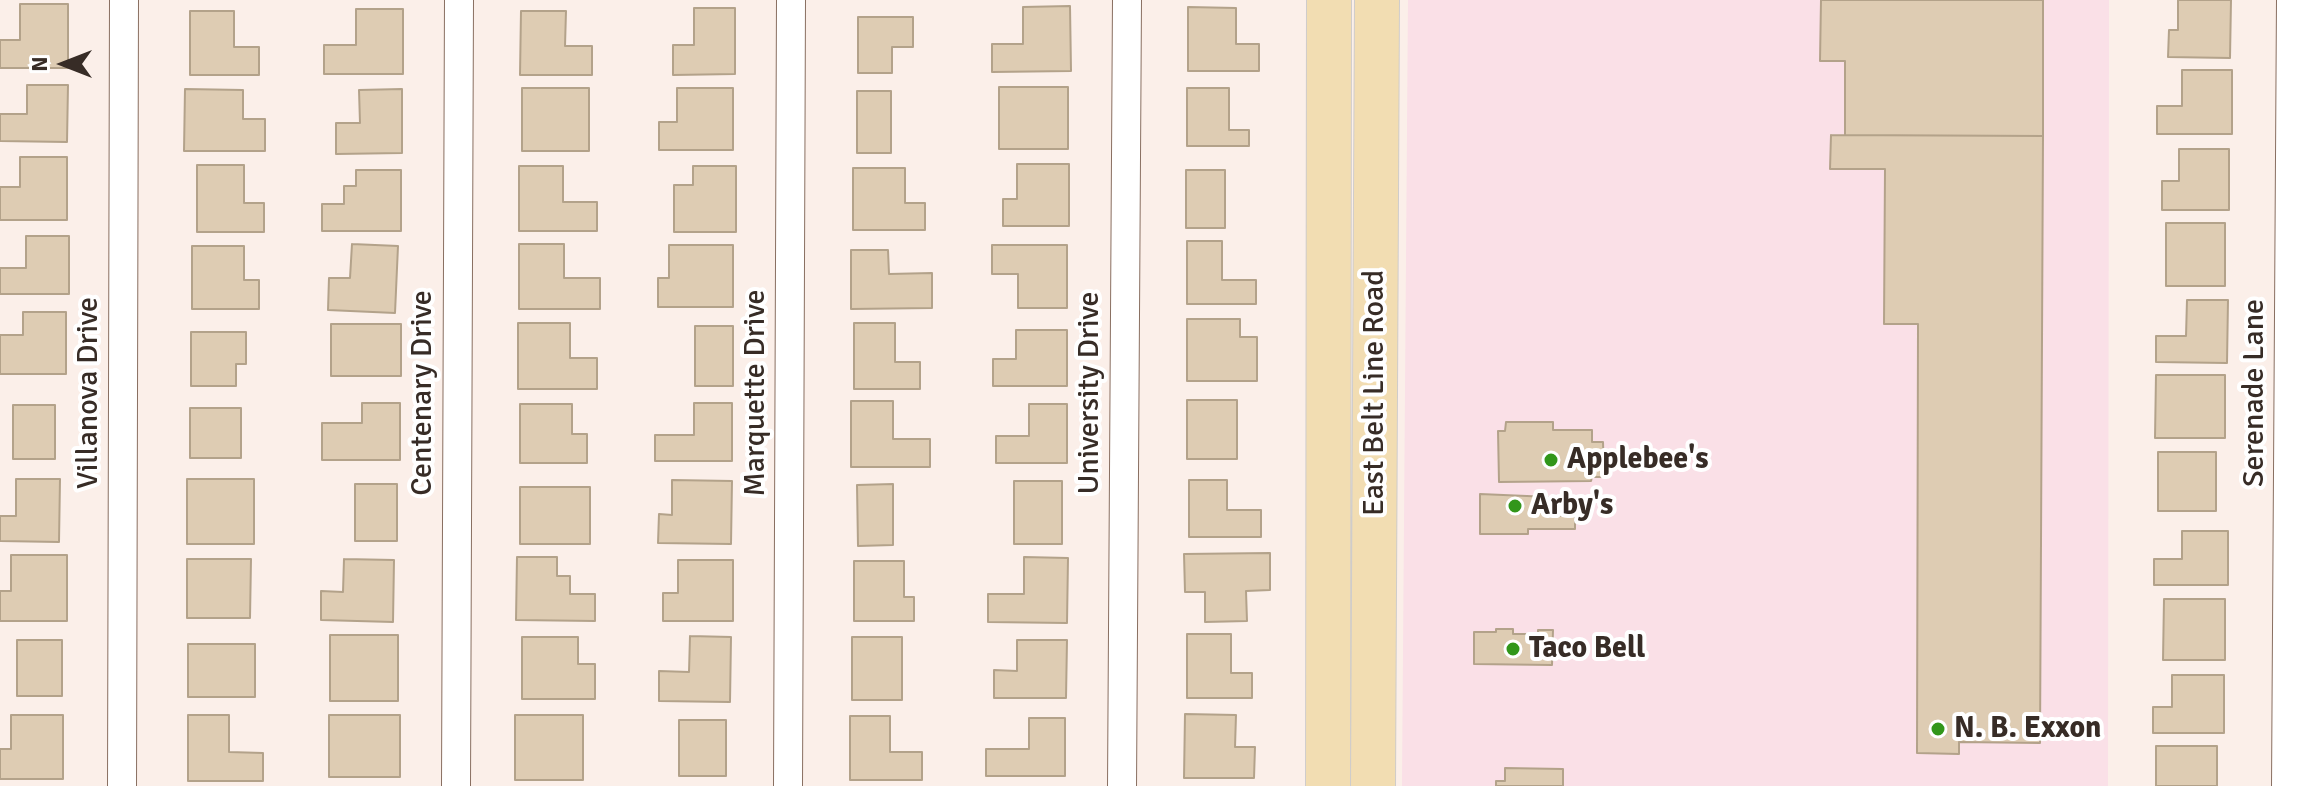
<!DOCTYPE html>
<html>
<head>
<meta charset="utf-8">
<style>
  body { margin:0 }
  #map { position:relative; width:2300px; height:786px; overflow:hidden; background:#fbefe9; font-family:Signika,sans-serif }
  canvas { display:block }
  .north { position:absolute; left:24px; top:24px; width:80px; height:80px; -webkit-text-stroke:6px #fff; paint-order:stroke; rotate:270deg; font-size:22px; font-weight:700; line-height:32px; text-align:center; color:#372c26 }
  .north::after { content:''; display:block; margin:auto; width:28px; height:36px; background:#372c26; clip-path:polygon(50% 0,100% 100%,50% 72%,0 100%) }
</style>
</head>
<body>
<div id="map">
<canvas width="2300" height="786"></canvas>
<div class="north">N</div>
</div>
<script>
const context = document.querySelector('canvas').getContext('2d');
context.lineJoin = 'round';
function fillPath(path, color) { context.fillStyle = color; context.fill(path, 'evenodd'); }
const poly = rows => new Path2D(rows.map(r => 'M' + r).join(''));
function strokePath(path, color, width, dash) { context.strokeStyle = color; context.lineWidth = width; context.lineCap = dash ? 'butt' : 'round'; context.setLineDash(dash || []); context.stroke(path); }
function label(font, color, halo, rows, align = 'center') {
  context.font = font + ' Signika,sans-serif'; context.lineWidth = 8; context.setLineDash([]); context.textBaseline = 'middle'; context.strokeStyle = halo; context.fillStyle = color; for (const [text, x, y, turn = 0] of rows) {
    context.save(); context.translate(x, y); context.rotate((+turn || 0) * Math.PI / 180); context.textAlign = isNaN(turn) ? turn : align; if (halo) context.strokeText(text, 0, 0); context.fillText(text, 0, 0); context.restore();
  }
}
const commercial = poly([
  [1408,0,2109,0,2108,786,1402,786]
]);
const building = poly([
  [1821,0,2043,0,2043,136,1845,135,1845,61,1820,61,1821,0],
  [2178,0,2231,0,2230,58,2168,57,2169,30,2178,30,2178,0],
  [20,4,68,4,68,68,0,68,0,40,20,40,20,4],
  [1070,6,1071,71,992,72,992,44,1023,44,1023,7,1070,6],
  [1188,7,1236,8,1236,44,1259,44,1259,71,1188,71,1188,7],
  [694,8,735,8,735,74,673,75,673,45,694,45,694,8],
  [356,9,403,9,403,74,324,74,324,45,356,45,356,9],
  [190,11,234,11,234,47,259,47,259,75,190,75,190,11],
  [521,11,566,11,565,46,592,46,592,75,520,75,521,11],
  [858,17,913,17,913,47,892,47,892,73,858,73,858,17],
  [2182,70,2232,70,2232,134,2157,134,2157,106,2182,106,2182,70],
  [27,85,68,85,67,142,0,141,0,114,27,114,27,85],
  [999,87,1068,87,1068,149,999,149,999,87],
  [522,88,589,88,589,151,522,151,522,88],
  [677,88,733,88,733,150,659,150,659,122,677,122,677,88],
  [1187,88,1229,88,1229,130,1249,130,1249,146,1187,146,1187,88],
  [185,89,243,90,243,119,265,119,265,151,184,151,185,89],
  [402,89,402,153,336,154,336,123,360,123,359,90,402,89],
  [857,91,891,91,891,153,857,153,857,91],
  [1831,135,2043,136,2040,743,1959,742,1959,754,1917,753,1918,324,1884,324,1885,169,1830,169,1831,135],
  [2179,149,2229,149,2229,210,2162,210,2162,181,2179,181,2179,149],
  [20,157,67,157,67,220,0,220,0,187,20,187,20,157],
  [1017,164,1069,164,1069,226,1003,226,1003,199,1017,199,1017,164],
  [197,165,244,165,244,203,264,203,264,232,197,232,197,165],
  [519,166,563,166,563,202,597,202,597,231,519,231,519,166],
  [693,166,736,166,736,232,674,232,674,185,693,185,693,166],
  [853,168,905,168,905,203,925,203,925,230,853,230,853,168],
  [356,170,401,170,401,231,322,231,322,204,344,204,344,186,356,186,356,170],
  [1186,170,1225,170,1225,228,1186,228,1186,170],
  [2166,223,2225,223,2225,286,2166,286,2166,223],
  [26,236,69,236,69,294,0,294,0,268,26,268,26,236],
  [1187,241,1222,241,1222,280,1256,280,1256,304,1187,304,1187,241],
  [352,244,398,246,395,313,328,310,329,278,350,278,352,244],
  [519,244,564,244,564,278,600,278,600,309,519,309,519,244],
  [669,245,733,245,733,307,658,307,658,278,669,278,669,245],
  [992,245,1067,245,1067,308,1018,308,1018,274,992,274,992,245],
  [192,246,244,246,244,280,259,280,259,309,192,309,192,246],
  [851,250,888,250,889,274,932,273,932,308,851,309,851,250],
  [2187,300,2228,300,2227,363,2156,362,2156,336,2186,336,2187,300],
  [23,312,66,312,66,374,0,374,0,335,23,335,23,312],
  [1187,319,1240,319,1240,337,1257,337,1257,381,1187,381,1187,319],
  [518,323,570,323,570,358,597,358,597,389,518,389,518,323],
  [854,323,895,323,895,362,920,362,920,389,854,389,854,323],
  [331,324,401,324,401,376,331,376,331,324],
  [695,326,733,326,733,386,695,386,695,326],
  [1016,330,1067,330,1067,386,993,386,993,359,1016,359,1016,330],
  [191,332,246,332,246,364,236,364,236,386,191,386,191,332],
  [2156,375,2225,375,2225,438,2155,438,2156,375],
  [1187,400,1237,400,1237,459,1187,459,1187,400],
  [851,401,893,401,893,439,930,439,930,467,851,467,851,401],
  [362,403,400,403,400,460,322,460,322,423,362,423,362,403],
  [694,403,732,403,732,461,655,461,655,435,694,435,694,403],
  [520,404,572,404,572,434,587,434,587,463,520,463,520,404],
  [1029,404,1067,404,1067,463,996,463,996,436,1029,436,1029,404],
  [13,405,55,405,55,459,13,459,13,405],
  [190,408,241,408,241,458,190,458,190,408],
  [1506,422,1553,422,1553,430,1592,430,1592,442,1603,442,1604,477,1592,477,1591,481,1499,482,1498,431,1505,431,1506,422],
  [2158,452,2216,452,2216,511,2158,511,2158,452],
  [16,479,60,479,59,542,0,541,0,516,16,516,16,479],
  [187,479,254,479,254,544,187,544,187,479],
  [672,480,732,481,731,544,658,543,659,514,672,515,672,480],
  [1189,480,1227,480,1227,510,1261,510,1261,537,1189,537,1189,480],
  [1014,481,1062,481,1062,544,1014,544,1014,481],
  [355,484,397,484,397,541,355,541,355,484],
  [893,484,893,545,858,546,857,485,893,484],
  [520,487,590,487,590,544,520,544,520,487],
  [1480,494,1550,497,1550,516,1575,516,1575,529,1528,529,1528,534,1480,534,1480,494],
  [2182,531,2228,531,2228,585,2154,585,2154,559,2182,559,2182,531],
  [1270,553,1270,590,1246,591,1247,621,1205,622,1205,592,1185,592,1184,554,1270,553],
  [11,555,67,555,67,621,0,621,0,591,11,591,11,555],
  [517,557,557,557,557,576,570,576,570,594,595,594,595,621,516,620,517,557],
  [1024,557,1068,558,1067,623,988,622,988,594,1024,594,1024,557],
  [187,559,251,559,250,618,187,618,187,559],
  [344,559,394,560,393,622,321,620,321,591,343,592,344,559],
  [678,560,733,560,733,621,663,621,663,593,678,593,678,560],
  [854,561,904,561,904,597,914,597,914,621,854,621,854,561],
  [2164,599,2225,599,2225,660,2163,660,2164,599],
  [1496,629,1513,629,1513,634,1538,634,1538,630,1553,630,1552,665,1474,664,1474,632,1496,632,1496,629],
  [1187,634,1231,634,1231,673,1252,673,1252,698,1187,698,1187,634],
  [330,635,398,635,398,701,330,701,330,635],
  [690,636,731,637,730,702,659,701,659,671,689,672,690,636],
  [522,637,578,637,578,664,595,664,595,699,522,699,522,637],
  [852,637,902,637,902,700,852,700,852,637],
  [17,640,62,640,62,696,17,696,17,640],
  [1017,640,1067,640,1066,698,994,698,994,670,1017,671,1017,640],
  [188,644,255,644,255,697,188,697,188,644],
  [2172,675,2224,675,2224,733,2153,733,2153,707,2172,707,2172,675],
  [1185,714,1236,715,1235,747,1255,747,1254,778,1184,778,1185,714],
  [11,715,63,715,63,779,0,779,0,749,11,749,11,715],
  [188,715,229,715,229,752,263,753,263,781,188,781,188,715],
  [329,715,400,715,400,777,329,777,329,715],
  [515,715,583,715,583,780,515,780,515,715],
  [850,716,890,716,890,752,922,752,922,780,850,780,850,716],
  [1029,718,1065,718,1065,776,986,776,986,749,1029,749,1029,718],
  [679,720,726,720,726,776,679,776,679,720],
  [2156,746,2217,746,2217,786,2156,786,2156,746],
  [1505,768,1563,769,1563,786,1496,786,1496,781,1505,781,1505,768]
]);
const minor = poly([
  [122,786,124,0],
  [456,786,459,0],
  [788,786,791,0],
  [1122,786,1127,0],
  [2286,786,2291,0]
]);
const primary = poly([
  [1328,786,1329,0],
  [1373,786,1377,0]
]);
const markers = [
  [1551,460,8,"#32961a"],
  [1515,506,8,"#32961a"],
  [1513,649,8,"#32961a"],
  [1938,729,8,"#32961a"]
];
const streetNames = [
  ["Villanova Drive",89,393,-90],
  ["Centenary Drive",423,393,-90],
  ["Marquette Drive",756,393,-90],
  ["University Drive",1090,393,-90],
  ["East Belt Line Road",1375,393,-90],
  ["Serenade Lane",2255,393,-90]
];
const poiNames = [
  ["Applebee's",1567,460],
  ["Arby's",1531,506],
  ["Taco Bell",1529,649],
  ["N. B. Exxon",1954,729]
];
fillPath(commercial, '#fae0e7');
fillPath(building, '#deccb3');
strokePath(building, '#b3a28a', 2);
strokePath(minor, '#896f61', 30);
strokePath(primary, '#cfcccb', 46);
strokePath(minor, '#fff', 28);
strokePath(primary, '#f2ddb2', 44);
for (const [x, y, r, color] of markers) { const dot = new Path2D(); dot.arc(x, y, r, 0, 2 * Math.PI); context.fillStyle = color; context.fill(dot); strokePath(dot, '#fff', 3); }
label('30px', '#372c26', '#fff', streetNames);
label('bold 30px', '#372c26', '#fff', poiNames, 'left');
</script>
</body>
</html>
